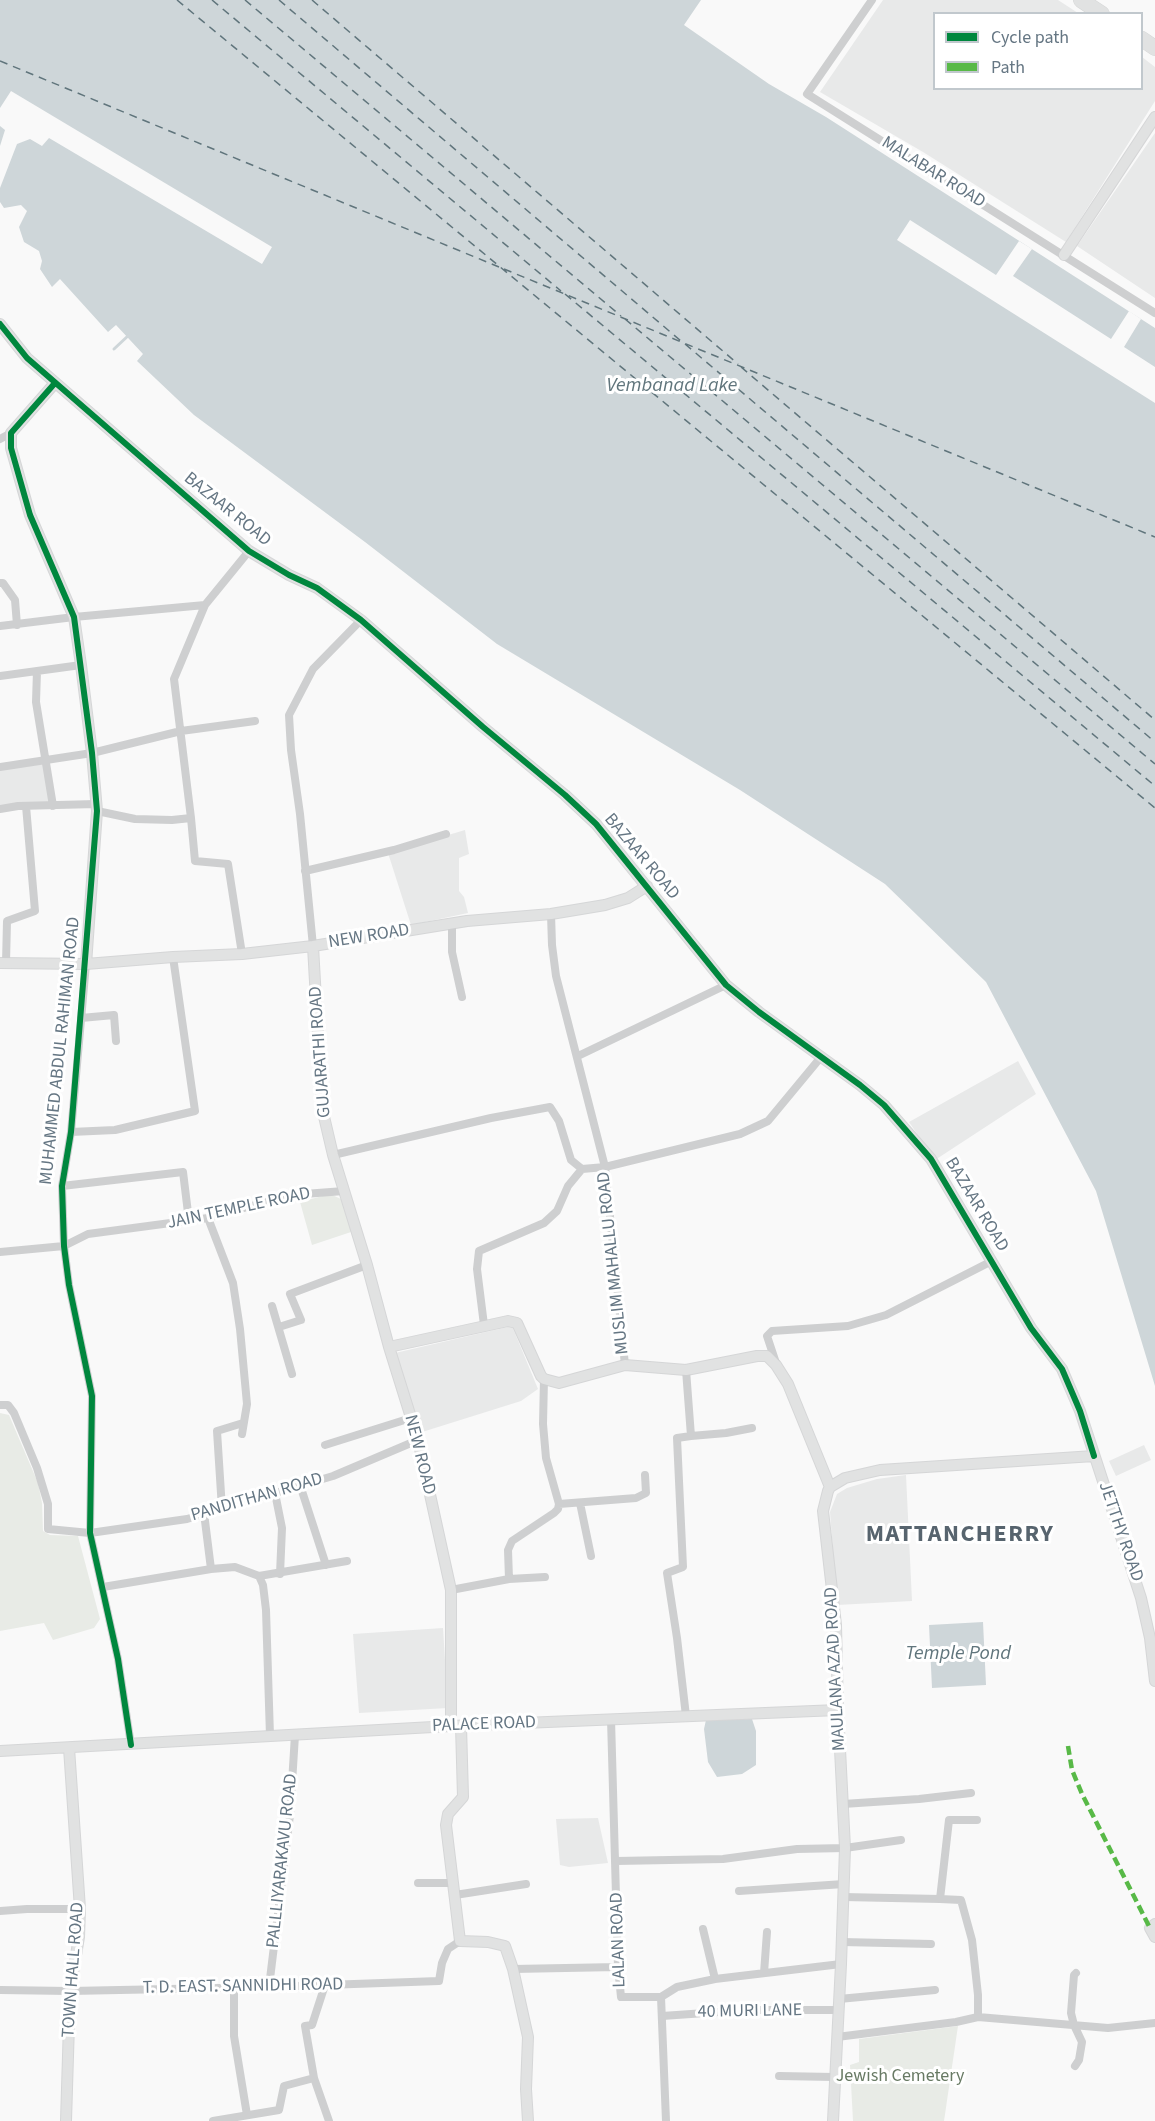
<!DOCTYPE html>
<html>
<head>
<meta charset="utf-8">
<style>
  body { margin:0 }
  #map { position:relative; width:1155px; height:2121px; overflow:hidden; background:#f9f9f9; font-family:"Source Sans 3",sans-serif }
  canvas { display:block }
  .legend { position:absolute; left:933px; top:12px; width:210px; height:78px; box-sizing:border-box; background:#fff; border:2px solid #c1c8cd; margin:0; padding:8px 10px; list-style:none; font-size:18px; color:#657683 }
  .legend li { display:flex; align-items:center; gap:12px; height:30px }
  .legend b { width:30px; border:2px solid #c1c8cd }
</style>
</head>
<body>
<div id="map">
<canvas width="1155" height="2121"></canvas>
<ul class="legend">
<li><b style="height:8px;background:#00873e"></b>Cycle path</li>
<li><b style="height:8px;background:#58b947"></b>Path</li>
</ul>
</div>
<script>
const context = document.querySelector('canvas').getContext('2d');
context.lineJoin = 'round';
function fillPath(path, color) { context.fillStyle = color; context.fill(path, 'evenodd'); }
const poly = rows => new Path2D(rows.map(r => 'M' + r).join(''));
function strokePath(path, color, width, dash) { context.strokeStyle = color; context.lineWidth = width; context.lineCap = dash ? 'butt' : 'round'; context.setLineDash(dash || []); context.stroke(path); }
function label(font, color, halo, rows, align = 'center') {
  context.font = font + ' "Source Sans 3",sans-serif'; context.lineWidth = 6; context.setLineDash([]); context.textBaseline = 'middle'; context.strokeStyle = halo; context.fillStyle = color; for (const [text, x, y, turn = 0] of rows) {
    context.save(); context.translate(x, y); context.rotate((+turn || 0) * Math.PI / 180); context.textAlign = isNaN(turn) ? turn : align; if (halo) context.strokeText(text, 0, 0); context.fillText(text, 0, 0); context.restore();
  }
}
const built = poly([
  [883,0,1058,0,1078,13,934,14,934,88,1142,88,1142,57,1155,67,1155,101,1066,242,923,152,820,92],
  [1155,133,1155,298,1077,246],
  [44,764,51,802,0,807,0,770],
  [465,830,469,854,459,858,459,891,464,897,468,913,411,925,388,853],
  [1018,1061,1036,1094,935,1160,909,1122],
  [512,1326,538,1389,521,1401,419,1433,395,1353],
  [1144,1445,1151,1460,1116,1476,1109,1461],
  [906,1475,912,1601,837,1605,830,1512,837,1494,847,1488,877,1479],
  [443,1628,448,1708,359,1713,353,1634],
  [598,1818,608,1863,569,1867,560,1865,556,1819]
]);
const green = poly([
  [330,1194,341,1199,354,1231,312,1245,300,1202],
  [0,1413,9,1415,38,1483,42,1503,43,1531,50,1535,78,1536,100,1619,94,1628,53,1640,44,1623,0,1631],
  [958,2026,944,2121,853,2121,850,2065,859,2062,859,2039]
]);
const water = poly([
  [0,0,701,0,684,25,769,84,826,117,1155,328,1155,1386,1096,1191,986,982,885,884,740,790,497,644,365,542,194,415,137,361,143,354,116,325,108,332,60,279,52,287,40,269,42,261,39,251,24,242,19,227,27,211,21,205,4,208,0,202],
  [983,1622,986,1685,932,1688,929,1625],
  [752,1719,756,1731,756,1765,742,1774,717,1777,708,1762,704,1729,706,1720]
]);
const pier = poly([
  [11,91,272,247,262,264,49,138,42,146,30,139,17,144,0,188,0,146,5,130,0,126,0,108],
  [910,220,996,275,1019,241,1032,249,1013,276,1111,339,1129,311,1141,319,1124,347,1155,367,1155,403,897,240]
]);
const stream = poly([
  [114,349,130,334]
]);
const ferry = poly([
  [177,0,1155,808],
  [212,0,561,291],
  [245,0,621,316],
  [279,0,681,341],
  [312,0,738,364],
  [0,61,499,267],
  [504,269,1155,537],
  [565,294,1155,786],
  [625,319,1155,764],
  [685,344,1155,742],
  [741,367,1155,720]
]);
const street = poly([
  [872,0,807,94,1155,313],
  [0,439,11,433],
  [0,583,3,583,15,600,17,625],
  [0,626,74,617,205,605],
  [37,671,36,702,53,806],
  [0,676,81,665],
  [0,767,92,753,181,731,255,721],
  [0,809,18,806,96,804],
  [97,811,135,819,172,820,191,818,195,861,228,864,242,954],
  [191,818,174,679,205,605,249,551],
  [305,871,394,850,446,834],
  [551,914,552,945,556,976,605,1167,625,1365],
  [452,924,452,952,462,997],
  [313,946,300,814,291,750,289,715,313,669,361,620],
  [6,963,7,921,35,911,26,806],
  [86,964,71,1132,62,1186,64,1246,69,1285,92,1396,90,1533,118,1659,131,1745],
  [81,1018,114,1015,116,1041],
  [578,1056,726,985],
  [71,1132,115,1130,195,1111,173,957],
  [333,1155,491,1118,550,1107,559,1121,571,1160,582,1169,605,1167,740,1134,768,1121,821,1057],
  [62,1186,183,1172,189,1221],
  [208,1218,233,1283,240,1329,247,1404,242,1434],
  [0,1252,64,1246,88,1234,208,1218,291,1195,344,1191],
  [272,1306,292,1374],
  [484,1325,477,1269,479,1251,544,1223,557,1211,568,1186,582,1169],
  [279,1327,301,1320,290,1294,367,1265],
  [776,1363,767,1336,772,1331,848,1326,886,1315,992,1261],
  [686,1370,691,1436,677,1438,683,1567,667,1573,677,1638,686,1716],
  [0,1405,8,1405,14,1413,37,1468,48,1504,48,1529,90,1533,187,1519,333,1476,418,1440],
  [691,1436,726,1433,752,1428],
  [325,1445,411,1418],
  [300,1485,326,1565],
  [275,1493,282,1528,280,1574],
  [580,1503,591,1556],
  [559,1504,636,1498,646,1493,645,1475],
  [222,1509,217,1431,243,1423],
  [204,1513,211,1569],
  [259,1576,347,1561],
  [509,1579,545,1577],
  [103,1587,211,1569,235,1567,259,1576,263,1585,266,1610,270,1736],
  [451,1590,509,1579,508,1550,512,1541,554,1513,558,1509,559,1504,546,1458,543,1424,544,1379],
  [611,1719,618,1967,621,1997,661,1997,666,2121],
  [843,1804,919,1799,971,1793],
  [616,1861,723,1859,797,1849,845,1848,901,1840],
  [418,1883,453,1883],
  [739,1891,844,1884],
  [455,1895,526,1884],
  [843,1897,940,1899,949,1820,977,1820],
  [940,1899,961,1900,972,1940,978,1995,978,2017],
  [0,1911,27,1909,80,1909],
  [703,1929,715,1979],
  [842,1942,931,1944],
  [513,1969,618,1967],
  [764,1973,767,1932],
  [269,1987,290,1815,295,1735],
  [234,1988,234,2036,247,2115],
  [0,1990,70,1991,269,1987,439,1981,442,1963,448,1949,460,1941],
  [661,1997,677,1987,715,1979,841,1964],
  [839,1999,935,1990],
  [662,2016,749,2010,839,2010],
  [837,2037,956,2022,978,2017,1108,2028,1155,2023],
  [1075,2066,1079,2060,1082,2042,1074,2025,1071,2013,1074,1975,1076,1973],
  [779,2076,834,2077],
  [314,2078,329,2121],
  [213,2121,279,2110,284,2086,314,2078,305,2026,312,2025,325,1985]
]);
const secondary = poly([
  [1064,255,1155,117],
  [0,324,27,358,249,551,289,575,317,588,361,620,483,727,565,795,596,824,726,985,759,1012,860,1085,884,1105,931,1159,1031,1328,1062,1369,1080,1411,1141,1598,1150,1638,1155,1681],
  [55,383,11,433,11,448,30,515,74,617,81,665,92,753,97,811,86,964],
  [313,946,322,1108,333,1155,367,1265,389,1347,418,1440,451,1590,451,1726],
  [0,963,86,964,173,957,242,954,313,946,467,921,551,914,605,905,628,898,647,886],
  [389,1347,508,1321,517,1323,541,1376,544,1379,559,1383,625,1365,686,1370,757,1356,767,1356,776,1365,788,1384,830,1487],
  [461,1726,463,1797,448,1814,446,1825,460,1941,488,1942,505,1946,513,1969,528,2037,526,2089,528,2121],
  [0,1751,451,1726,838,1710],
  [1155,1924,1150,1928,1155,1937],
  [66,2121,70,1991,79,1937,80,1909,69,1748],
  [833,2121,841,1964,845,1848,838,1710,836,1625,823,1511,828,1491,830,1487,845,1478,880,1470,1094,1456]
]);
const highway = poly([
  [1081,0,1102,14],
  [1142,39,1155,48]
]);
const quiet = poly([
  [1068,1746,1072,1770,1082,1794,1150,1928]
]);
const cycleway = poly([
  [0,324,27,358,249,551,289,575,317,588,361,620,483,727,565,795,596,824,726,985,759,1012,860,1085,884,1105,931,1159,1031,1328,1062,1369,1080,1411,1094,1456],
  [55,383,11,433,11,448,30,515,74,617,92,753,97,811,71,1132,62,1186,64,1246,69,1285,92,1396,90,1533,118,1659,131,1745]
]);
const streetNames = [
  ["MALABAR ROAD",933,173,32],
  ["BAZAAR ROAD",227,510,39],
  ["BAZAAR ROAD",641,857,50],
  ["NEW ROAD",369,937,-9],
  ["MUHAMMED ABDUL RAHIMAN ROAD",61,1051,-84],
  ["GUJARATHI ROAD",321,1052,-94],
  ["BAZAAR ROAD",976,1205,59],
  ["JAIN TEMPLE ROAD",239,1209,-12],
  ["MUSLIM MAHALLU ROAD",614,1263,-96],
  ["NEW ROAD",419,1455,76],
  ["PANDITHAN ROAD",257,1498,-16],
  ["JETTHY ROAD",1120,1532,71],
  ["MAULANA AZAD ROAD",836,1669,-93],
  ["PALACE ROAD",484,1725,-2],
  ["PALLLIYARAKAVU ROAD",283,1861,-84],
  ["LALAN ROAD",619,1940,-92],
  ["TOWN HALL ROAD",74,1970,-86],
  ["T. D. EAST. SANNIDHI ROAD",243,1987,-1],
  ["40 MURI LANE",750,2012,-1]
];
const parkNames = [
  ["Jewish Cemetery",900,2077]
];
const waterNames = [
  ["Vembanad Lake",672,387],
  ["Temple Pond",958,1655]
];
const districtNames = [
  ["MATTANCHERRY",960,1536]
];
fillPath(built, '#e8e9e9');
fillPath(green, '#e8ebe6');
fillPath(water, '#ced6d9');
fillPath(pier, '#f9f9f9');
strokePath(stream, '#ced6d9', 3);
strokePath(ferry, '#60757c', 1.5, [8, 6]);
strokePath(secondary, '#d5d6d7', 12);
strokePath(highway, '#d5d6d6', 16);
strokePath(street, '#cecfd0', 8);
strokePath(secondary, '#e1e2e2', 10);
strokePath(highway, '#e1e2e2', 15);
strokePath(quiet, '#58b947', 4.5, [9, 4.5]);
strokePath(cycleway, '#00873e', 6);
label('18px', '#657683', '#fff', streetNames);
label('18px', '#687a64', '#fff', parkNames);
label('italic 20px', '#60757c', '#fff', waterNames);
context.letterSpacing = '1.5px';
label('bold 24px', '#57646e', '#fff', districtNames);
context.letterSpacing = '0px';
</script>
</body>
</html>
